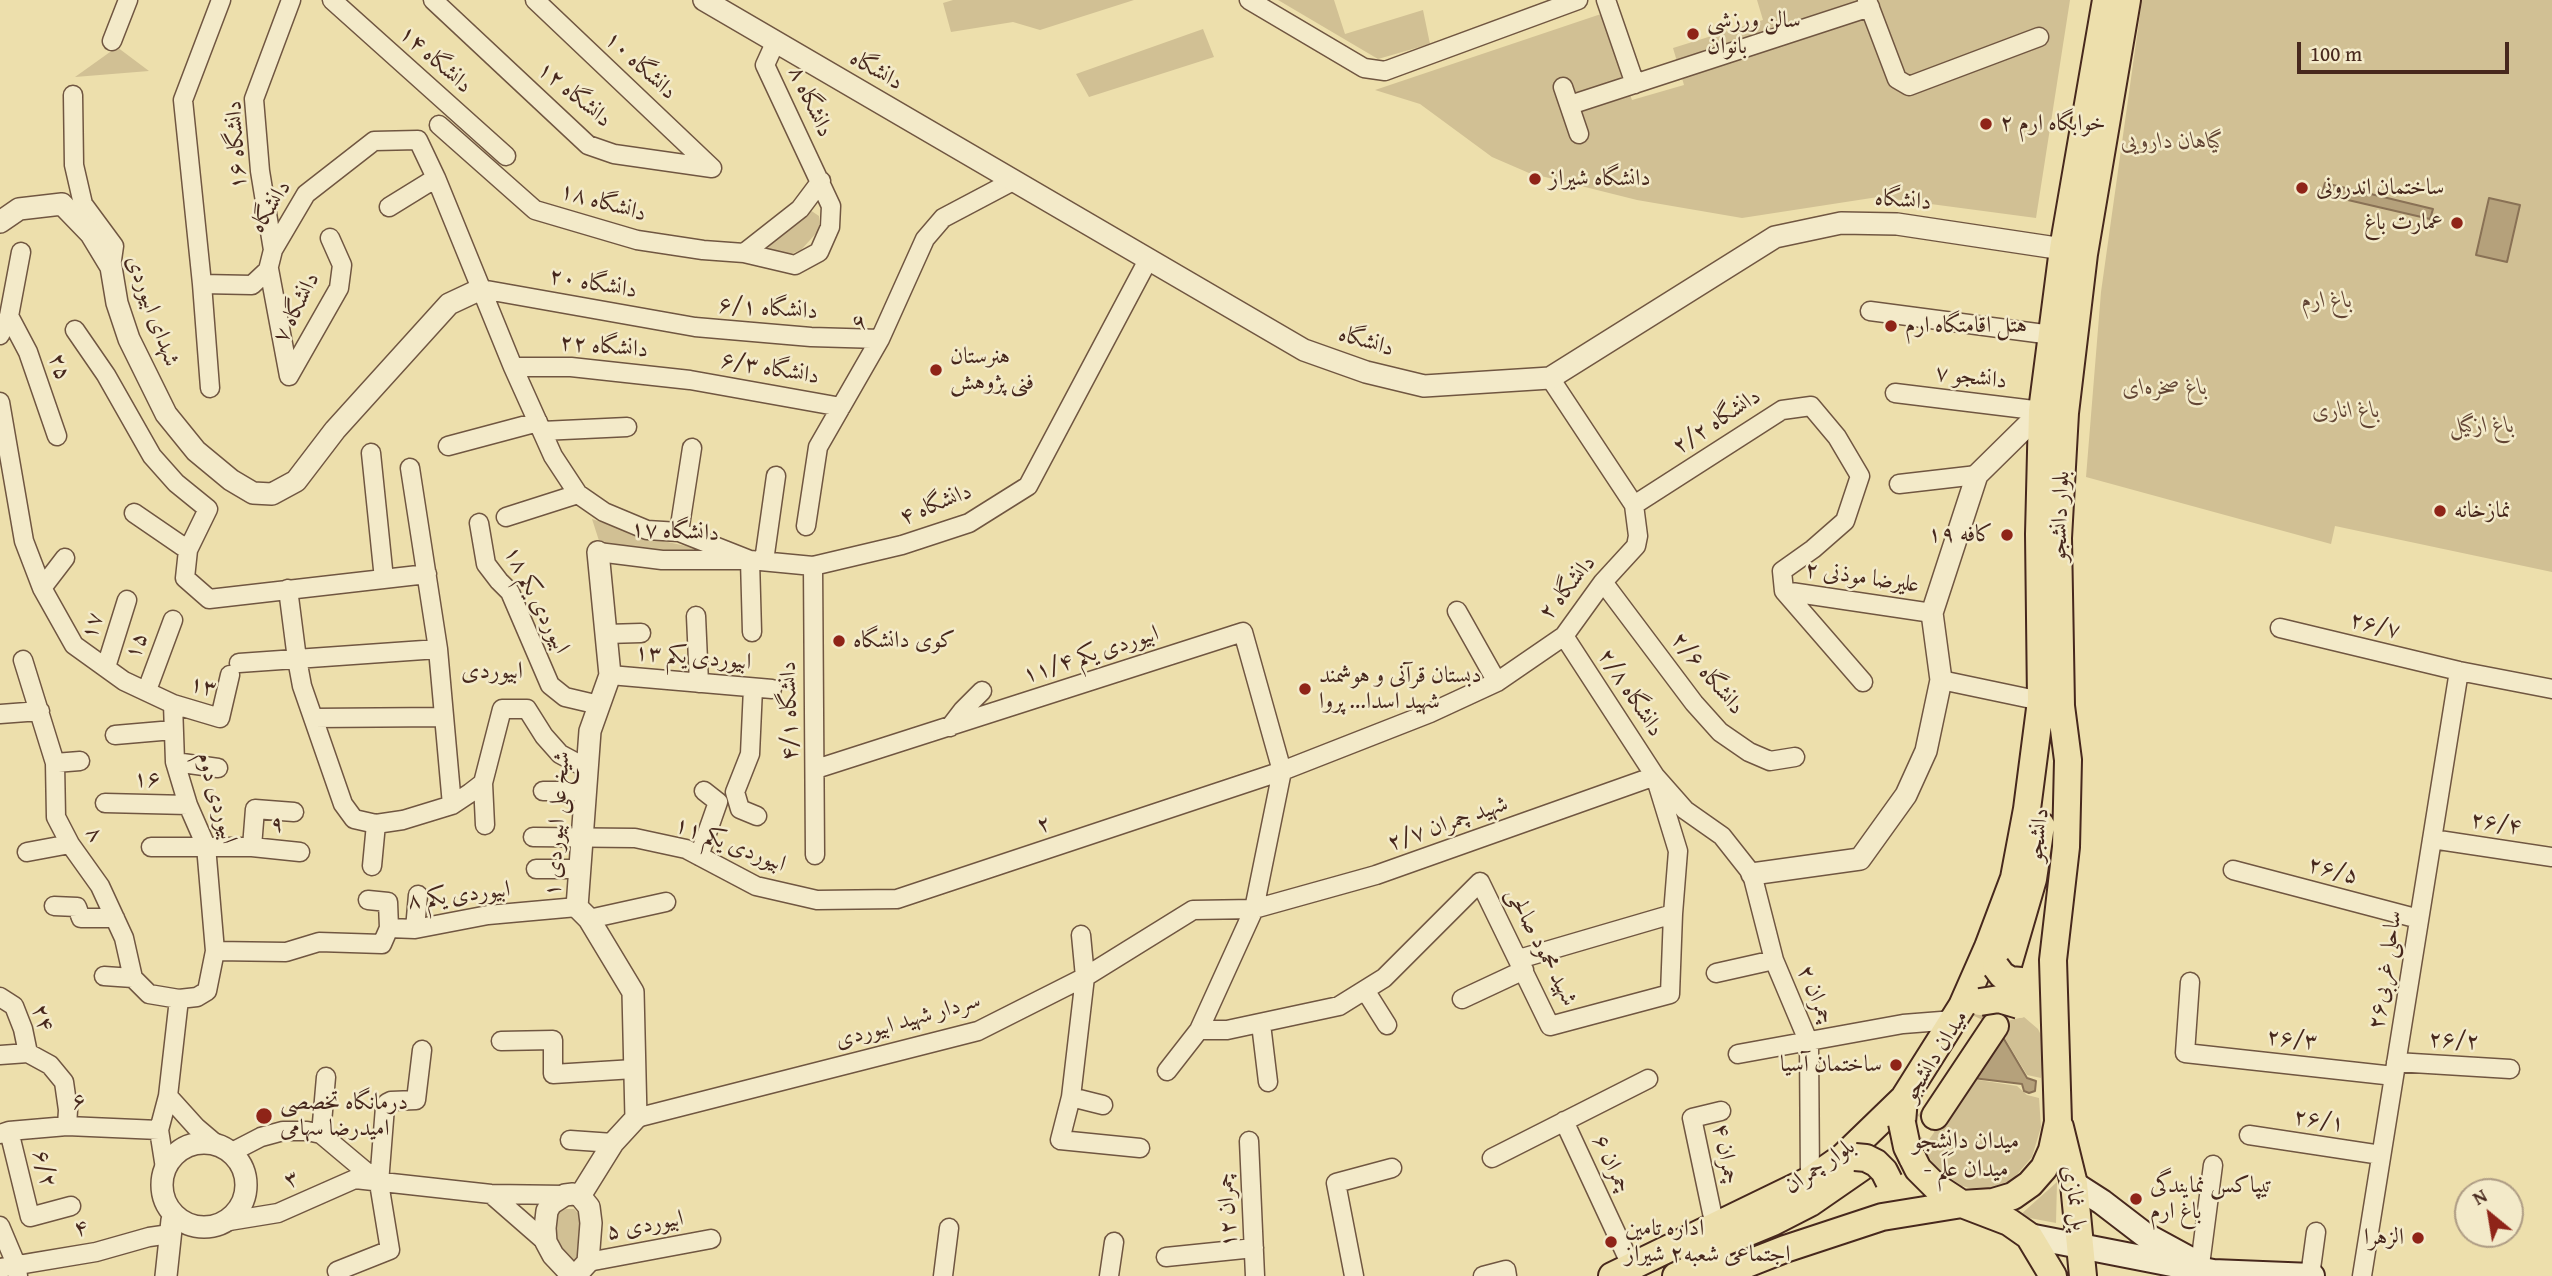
<!DOCTYPE html>
<html>
<head>
<meta charset="utf-8">
<style>
  body { margin:0 }
  #map { position:relative; width:2552px; height:1276px; overflow:hidden; background:#eddfac; font-family:"Gentium Book Plus",serif }
  canvas { display:block }
  .north { position:absolute; left:2454px; top:1178px; width:70px; height:70px; box-sizing:border-box; background:#f3eac9; border:2px solid #ae9c84; border-radius:50%; rotate:330deg; font-size:19px; font-weight:700; line-height:28px; text-align:center; color:#47281d }
  .north::after { content:''; display:block; margin:auto; width:24px; height:32px; background:#8f2418; clip-path:polygon(50% 0,100% 100%,50% 72%,0 100%) }
  .scale { position:absolute; left:2297px; top:42px; width:212px; height:32px; box-sizing:border-box; border:4px solid #47281d; border-top:0; padding-left:9px; font-size:21px; line-height:24px; white-space:nowrap; color:#47281d; -webkit-text-stroke:5px #f3eac9; paint-order:stroke }
</style>
</head>
<body>
<div id="map">
<canvas width="2552" height="1276"></canvas>
<div class="north">N</div>
<div class="scale">100 m</div>
</div>
<script>
const context = document.querySelector('canvas').getContext('2d');
context.lineJoin = 'round';
function fillPath(path, color) { context.fillStyle = color; context.fill(path, 'evenodd'); }
const poly = rows => new Path2D(rows.map(r => 'M' + r).join(''));
function strokePath(path, color, width, dash) { context.strokeStyle = color; context.lineWidth = width; context.lineCap = dash ? 'butt' : 'round'; context.setLineDash(dash || []); context.stroke(path); }
function label(font, color, halo, rows, align = 'center') {
  context.font = font + ' "Gentium Book Plus",Amiri,serif'; context.lineWidth = 5; context.setLineDash([]); context.textBaseline = 'middle'; context.strokeStyle = halo; context.fillStyle = color; for (const [text, x, y, turn = 0] of rows) {
    context.save(); context.translate(x, y); context.rotate((+turn || 0) * Math.PI / 180); context.textAlign = isNaN(turn) ? turn : align; if (halo) context.strokeText(text, 0, 0); context.fillText(text, 0, 0); context.restore();
  }
}
const green = poly([
  [953,0,1134,0,1040,30,1013,22,951,32,943,3],
  [1278,0,1334,0,1345,34,1423,10,1430,44,1378,59],
  [1757,0,2070,0,2036,218,1878,197,1742,218,1637,200,1529,173,1492,157,1420,104,1375,90,1601,14,1632,100,1684,85,1673,48,1763,20],
  [2142,0,2552,0,2552,572,2335,526,2331,544,2086,477,2101,292],
  [1203,29,1214,57,1089,97,1076,74],
  [117,47,149,71,75,77],
  [810,210,819,216,819,230,801,250,788,255,767,248,773,238],
  [592,519,645,537,713,552,678,554,601,547],
  [2024,1017,2038,1029,2043,1039,2041,1078,2027,1075,2001,1032,2007,1021],
  [1972,1079,2017,1086,2027,1095,2039,1098,2041,1127,2032,1157,2014,1178,2000,1187,1973,1189,1962,1186,1937,1169,1923,1148],
  [2057,1182,2056,1223,2019,1216],
  [566,1209,574,1209,581,1216,577,1266,557,1249,553,1221,560,1212]
]);
const water = poly([
  [2325,183,2433,209,2430,219,2322,194,2325,183],
  [2489,198,2520,205,2507,262,2476,255,2489,198],
  [2001,1034,2027,1078,2036,1081,2035,1091,2029,1093,2024,1091,2022,1084,1973,1078,2001,1034]
]);
const primaryTunnel = poly([
  [1983,1020,2000,982],
  [1872,1180,1935,1116]
]);
const minor = poly([
  [332,0,506,156],
  [433,0,588,145,614,154,712,168],
  [535,0,712,168],
  [1249,0,1364,68,1385,71,1578,0],
  [1606,0,1635,84],
  [1867,0,1897,79,1909,86,2039,37],
  [112,41,128,0],
  [1563,87,1579,134],
  [73,95,74,165,83,204,114,246,111,267],
  [1570,105,1870,7],
  [439,125,535,210,637,240,703,250,744,253,795,265,819,252,830,227,831,206,765,65,775,43],
  [418,140,436,178,513,367,553,456,578,494,604,512,647,530,679,532,750,560,813,566,902,545,969,523,1028,486,1148,260],
  [389,207,436,178],
  [273,250,260,171,254,99,291,0],
  [744,253,800,209,821,181],
  [269,269,289,376,339,288,342,265,330,238],
  [202,284,252,285,268,270,273,250,306,194,374,141,418,140],
  [481,289,695,327,811,337,880,339],
  [1870,311,2052,335],
  [9,316,28,352,57,436],
  [75,330,106,375,152,456,176,483,208,509,188,550,185,578,209,599,427,574],
  [0,335,9,316,21,252],
  [513,367,571,367,690,380,841,407],
  [210,388,202,284,183,100,221,0],
  [1895,393,2042,411],
  [0,402,24,541,42,588,74,645,124,681,173,704,175,762,188,805,206,846,215,951,207,991,197,997,179,999,168,1096,159,1130,165,1168],
  [542,431,627,427],
  [448,446,538,422],
  [371,453,384,579],
  [410,468,438,649,452,805],
  [1899,484,1977,475],
  [1634,505,1782,410,1811,406,1837,437,1860,476,1845,521,1813,549,1782,571,1784,591],
  [134,513,188,550],
  [506,517,578,494],
  [479,523,486,564,499,581,510,592,550,685,565,697,599,705],
  [806,526,818,447,880,339,925,239,943,218,1013,181],
  [679,532,692,448],
  [598,552,662,560,750,560,752,632],
  [764,561,776,476],
  [813,566,815,855],
  [1603,582,1694,703,1720,732,1749,752,1770,761,1795,757],
  [42,588,65,558],
  [288,589,297,659,302,686,343,804,354,819,376,824,403,820,452,805,470,793,483,783,502,709,527,709,544,736,560,754,588,769],
  [1784,591,1932,613],
  [1784,591,1863,682],
  [1457,611,1497,682],
  [696,616,699,683],
  [2280,628,2459,671,2552,689],
  [606,634,641,633],
  [1564,636,1655,776,1685,810,1722,836,1752,874,1774,960,1809,1043,1810,1180],
  [23,660,55,763,56,817,70,844,100,886,124,938,133,978,149,994,179,999],
  [239,663,438,649],
  [106,667,127,600],
  [610,675,772,689],
  [1941,680,2041,701],
  [753,688,750,754,735,792,740,809,757,816],
  [147,690,173,620],
  [173,704,220,718,230,675],
  [0,714,40,711],
  [313,718,444,717],
  [950,727,963,710,982,691],
  [115,735,173,730],
  [175,762,218,768],
  [55,763,80,761],
  [816,769,1243,632,1282,771,1254,909,1199,1030,1227,1030,1339,1006,1384,978,1480,882,1550,1026,1670,994,1673,914,1678,851,1655,776],
  [483,783,485,825],
  [543,791,586,791],
  [105,803,188,805],
  [533,837,635,838,686,849,756,886,817,900,897,899,1282,771,1430,713,1497,682,1564,636,1603,582,1636,546,1638,536,1634,505,1550,378],
  [2432,839,2552,857],
  [151,847,252,847,300,852],
  [252,847,255,809,294,812],
  [27,852,70,844],
  [699,856,718,802,704,791],
  [372,866,376,824],
  [536,869,579,869],
  [2233,870,2419,919],
  [54,906,77,907,81,918,115,918],
  [589,919,666,902],
  [389,928,415,929,488,915,577,907],
  [415,929,418,895],
  [1081,935,1085,977,1071,1097,1060,1140,1140,1148],
  [215,951,286,952,319,942,382,944,389,928,388,902,368,900],
  [1519,959,1673,914],
  [1716,973,1774,960],
  [104,976,133,978],
  [2190,982,2185,1053,2394,1076],
  [1365,990,1387,1025],
  [0,997,14,1006,23,1029,28,1053,50,1065,64,1082,68,1110,67,1126],
  [1462,999,1524,970],
  [1261,1024,1268,1082],
  [501,1041,553,1040,553,1074,634,1069],
  [1738,1054,1903,1024,1954,1020],
  [0,1055,28,1053],
  [2396,1062,2510,1069],
  [1167,1071,1199,1030],
  [168,1096,196,1127,216,1144],
  [1071,1097,1103,1105],
  [636,1118,978,1031,1085,977,1193,910,1254,909,1376,875,1655,776],
  [1564,1121,1631,1265],
  [9,1131,30,1217,71,1206],
  [0,1134,9,1131,67,1126,159,1130],
  [321,1134,326,1077],
  [2249,1135,2381,1155],
  [570,1140,613,1143],
  [1249,1141,1255,1276],
  [232,1152,261,1137,283,1131,307,1131,321,1134,377,1181],
  [1492,1158,1648,1079],
  [491,1194,546,1242],
  [223,1222,278,1213,355,1179,491,1194,565,1195],
  [0,1226,16,1264,18,1276],
  [1715,1227,1692,1118,1721,1111],
  [1166,1257,1254,1248],
  [588,1262,711,1239],
  [2200,1265,2213,1165],
  [0,1268,96,1252,149,1237,170,1234],
  [337,1271,390,1250,379,1183,385,1107,387,1103,391,1101,416,1100,422,1050],
  [943,1276,949,1228],
  [1109,1276,1114,1242],
  [1354,1276,1336,1183,1392,1168],
  [1483,1276,1506,1270,1507,1276],
  [2310,1276,2316,1232],
  [2362,1276,2459,671]
]);
const tertiary = poly([
  [704,0,1304,350,1366,372,1424,386,1550,378,1775,237,1841,223,1897,224,2063,249],
  [0,222,19,209,62,204,91,234,111,267,117,303,129,339,166,414,196,451,231,480,253,493,272,494,296,481,335,430,449,304,481,289],
  [1752,874,1860,859,1906,795,1926,751,1941,680,1932,613,1977,475,2042,411],
  '162 1185a42 42 0 1 1 84 0a42 42 0 1 1-84 0Z',
  [573,1194,580,1196,589,1207,591,1223,588,1262,577,1274,568,1271,553,1255,546,1242,545,1228,547,1211,551,1204,565,1195,573,1194],
  [580,1196,613,1143,636,1118,633,992,589,919,577,907,590,731,610,675,598,552],
  [166,1276,172,1220]
]);
const secondary = poly([
  [2074,1184,2102,1202,2145,1235,2191,1260],
  [2029,1236,2213,1272],
  [2197,1273,2213,1272,2312,1276]
]);
const primary = poly([
  [2008,965,2033,879,2041,825],
  [1935,1116,1995,1026],
  [1902,1123,1904,1098,1962,1006,1988,947,2014,878,2027,809,2041,701,2039,534,2042,411,2063,249,2106,0],
  [2060,1127,2074,1184,2083,1276],
  [1912,1157,1918,1169,1936,1187,1962,1204,2009,1222,2029,1236,2053,1276],
  [1693,1255,1773,1222,1810,1203,1862,1167],
  [1612,1276,1810,1180,1843,1157,1904,1098],
  [1676,1276,1716,1258],
  [1716,1276,1785,1249,1882,1217,1962,1204,1993,1202,2013,1196,2030,1184,2044,1168,2052,1150,2058,1122,2053,960,2066,847,2068,760,2061,706,2058,538,2065,413,2084,254,2127,0]
]);
const primaryBridge = poly([
  [1996,967,2002,975,2010,980,2021,981],
  [1980,1002,1999,999,2019,1005],
  [1902,1123,1907,1147,1912,1157],
  [1855,1157,1866,1158,1876,1163,1884,1171,1889,1181]
]);
const markers = [
  [1693,34,7,"#8f2418"],
  [1986,124,7,"#8f2418"],
  [1535,179,7,"#8f2418"],
  [2302,188,7,"#8f2418"],
  [2457,223,7,"#8f2418"],
  [1891,326,7,"#8f2418"],
  [936,370,7,"#8f2418"],
  [2440,511,7,"#8f2418"],
  [2007,535,7,"#8f2418"],
  [839,641,7,"#8f2418"],
  [1305,689,7,"#8f2418"],
  [1896,1065,7,"#8f2418"],
  [264,1116,9,"#8f2418"],
  [2136,1199,7,"#8f2418"],
  [2418,1238,7,"#8f2418"],
  [1611,1242,7,"#8f2418"]
];
const poiNames = [
  ["سالن ورزشی",1707,21],
  ["بانوان",1707,47],
  ["خوابگاه ارم ۲",2000,124],
  ["دانشگاه شیراز",1549,179],
  ["ساختمان اندرونی",2316,188],
  ["عمارت باغ",2443,223,"right"],
  ["هتل اقامتگاه ارم",1905,326],
  ["هنرستان",950,357],
  ["فنی پژوهش",950,383],
  ["نمازخانه",2454,511],
  ["کافه ۱۹",1993,535,"right"],
  ["کوی دانشگاه",853,641],
  ["دبستان قرآنی و هوشمند",1319,676],
  ["شهید اسدا... پروا",1319,702],
  ["ساختمان آسیا",1882,1065,"right"],
  ["درمانگاه تخصصی",280,1103],
  ["امیدرضا سهامی",280,1129],
  ["تیپاکس نمایندگی",2150,1186],
  ["باغ ارم",2150,1212],
  ["اداره تامین",1625,1229],
  ["اجتماعی شعبه۲ شیراز",1625,1255],
  ["الزهرا",2404,1238,"right"]
];
const streetNames = [
  ["۱۴ دانشگاه",435,60,42],
  ["۱۰ دانشگاه",640,66,43],
  ["دانشگاه",876,71,30],
  ["۱۲ دانشگاه",574,95,40],
  ["۸ دانشگاه",810,102,65],
  ["۱۶ دانشگاه",237,145,-93],
  ["دانشگاه",1903,201,5],
  ["۱۸ دانشگاه",603,203,16],
  ["دانشگاه",271,207,-58],
  ["۲۰ دانشگاه",593,284,10],
  ["۷ دانشگاه",297,308,-63],
  ["۶/۱ دانشگاه",768,309,4],
  ["شهدای ابیوردی",152,311,70],
  ["۶",860,322,-64],
  ["دانشگاه",1366,342,17],
  ["۲۲ دانشگاه",604,347,5],
  ["۲۵",59,367,71],
  ["۶/۳ دانشگاه",770,369,10],
  ["۷ دانشجو",1971,378,7],
  ["۲/۲ دانشگاه",1717,422,-33],
  ["۴ دانشگاه",936,505,-22],
  ["بلوار دانشجو",2061,516,-88],
  ["۱۷ دانشگاه",675,532,3],
  ["۲ علیرضا موذنی",1862,578,8],
  ["۲ دانشگاه",1568,588,-51],
  ["۱۸ ابیوردی یکم",536,600,63],
  ["۱۷",93,626,-73],
  ["۲۶/۷",2375,626,14],
  ["۱۵",137,646,-70],
  ["۱۱/۴ ابیوردی یکم",1091,655,-18],
  ["۱۳ ابیوردی یکم",693,658,5],
  ["۲/۶ دانشگاه",1707,674,50],
  ["۱۳",203,687,14],
  ["۲/۸ دانشگاه",1630,693,57],
  ["۴/۱ دانشگاه",790,711,-91],
  ["۱۶",147,780,1],
  ["ابیوردی دوم",216,798,74],
  ["شیخ علی ابیوردی ۱",558,824,-86],
  ["۲/۷ شهید چمران",1448,824,-19],
  ["۲۶/۴",2496,824,9],
  ["۹",277,825,6],
  ["۲",1044,825,-18],
  ["۸",94,834,56],
  ["دانشجو",2039,835,-83],
  ["۱۱ ابیوردی یکم",730,845,21],
  ["۲۶/۵",2333,871,15],
  ["۸ ابیوردی یکم",459,896,-7],
  ["شهید محمود صالحی",1541,947,63],
  ["ساحلی غربی۲۶",2386,970,-81],
  ["۲ چمران",1815,995,67],
  ["۲۴",42,1018,71],
  ["سردار شهید ابیوردی",908,1021,-16],
  ["۲۶/۳",2292,1040,6],
  ["۲۶/۲",2454,1041,3],
  ["میدان دانشجو",1936,1056,-58],
  ["۶",79,1102,-2],
  ["۲۶/۱",2319,1121,9],
  ["۴ چمران",1725,1154,79],
  ["۶ چمران",1611,1164,65],
  ["بلوار چمران",1820,1167,-34],
  ["۶/۲",44,1169,76],
  ["۳",292,1180,-25],
  ["پل نمازی",2074,1198,80],
  ["۱۲ چمران",1228,1210,-93],
  ["۵ ابیوردی",645,1226,-11],
  ["۴",81,1229,-10]
];
const parkNames = [
  ["گیاهان دارویی",2173,142],
  ["باغ ارم",2327,301],
  ["باغ صخره‌ای",2165,388],
  ["باغ اناری",2346,411],
  ["باغ ازگیل",2482,426]
];
const neighbourhoodNames = [
  ["ابیوردی",492,672],
  ["میدان دانشجو",1966,1142],
  ["- میدان عَلَم",1966,1170]
];
fillPath(green, '#d1c094');
fillPath(water, '#b5a17b');
strokePath(water, '#897155', 2);
strokePath(primaryTunnel, '#ccba8f', 26, [26, 13]);
strokePath(minor, '#705641', 21);
strokePath(tertiary, '#705641', 24);
strokePath(secondary, '#47281d', 28);
strokePath(primary, '#47281d', 30);
strokePath(minor, '#f3eac9', 18);
strokePath(tertiary, '#f3eac9', 21);
strokePath(secondary, '#f3eac9', 24);
strokePath(primary, '#eddfac', 26);
strokePath(primaryBridge, '#47281d', 30, []);
strokePath(primaryBridge, '#eddfac', 26);
for (const [x, y, r, color] of markers) { const dot = new Path2D(); dot.arc(x, y, r, 0, 2 * Math.PI); context.fillStyle = color; context.fill(dot); strokePath(dot, '#f3eac9', 2.5); }
label('23px', '#47281d', '#f3eac9', poiNames, 'left');
label('23px', '#47281d', '#f3eac9', streetNames);
label('italic 23px', '#634635', '#f3eac9', parkNames);
label('24px', '#47281d', '#f3eac9', neighbourhoodNames);
</script>
</body>
</html>
